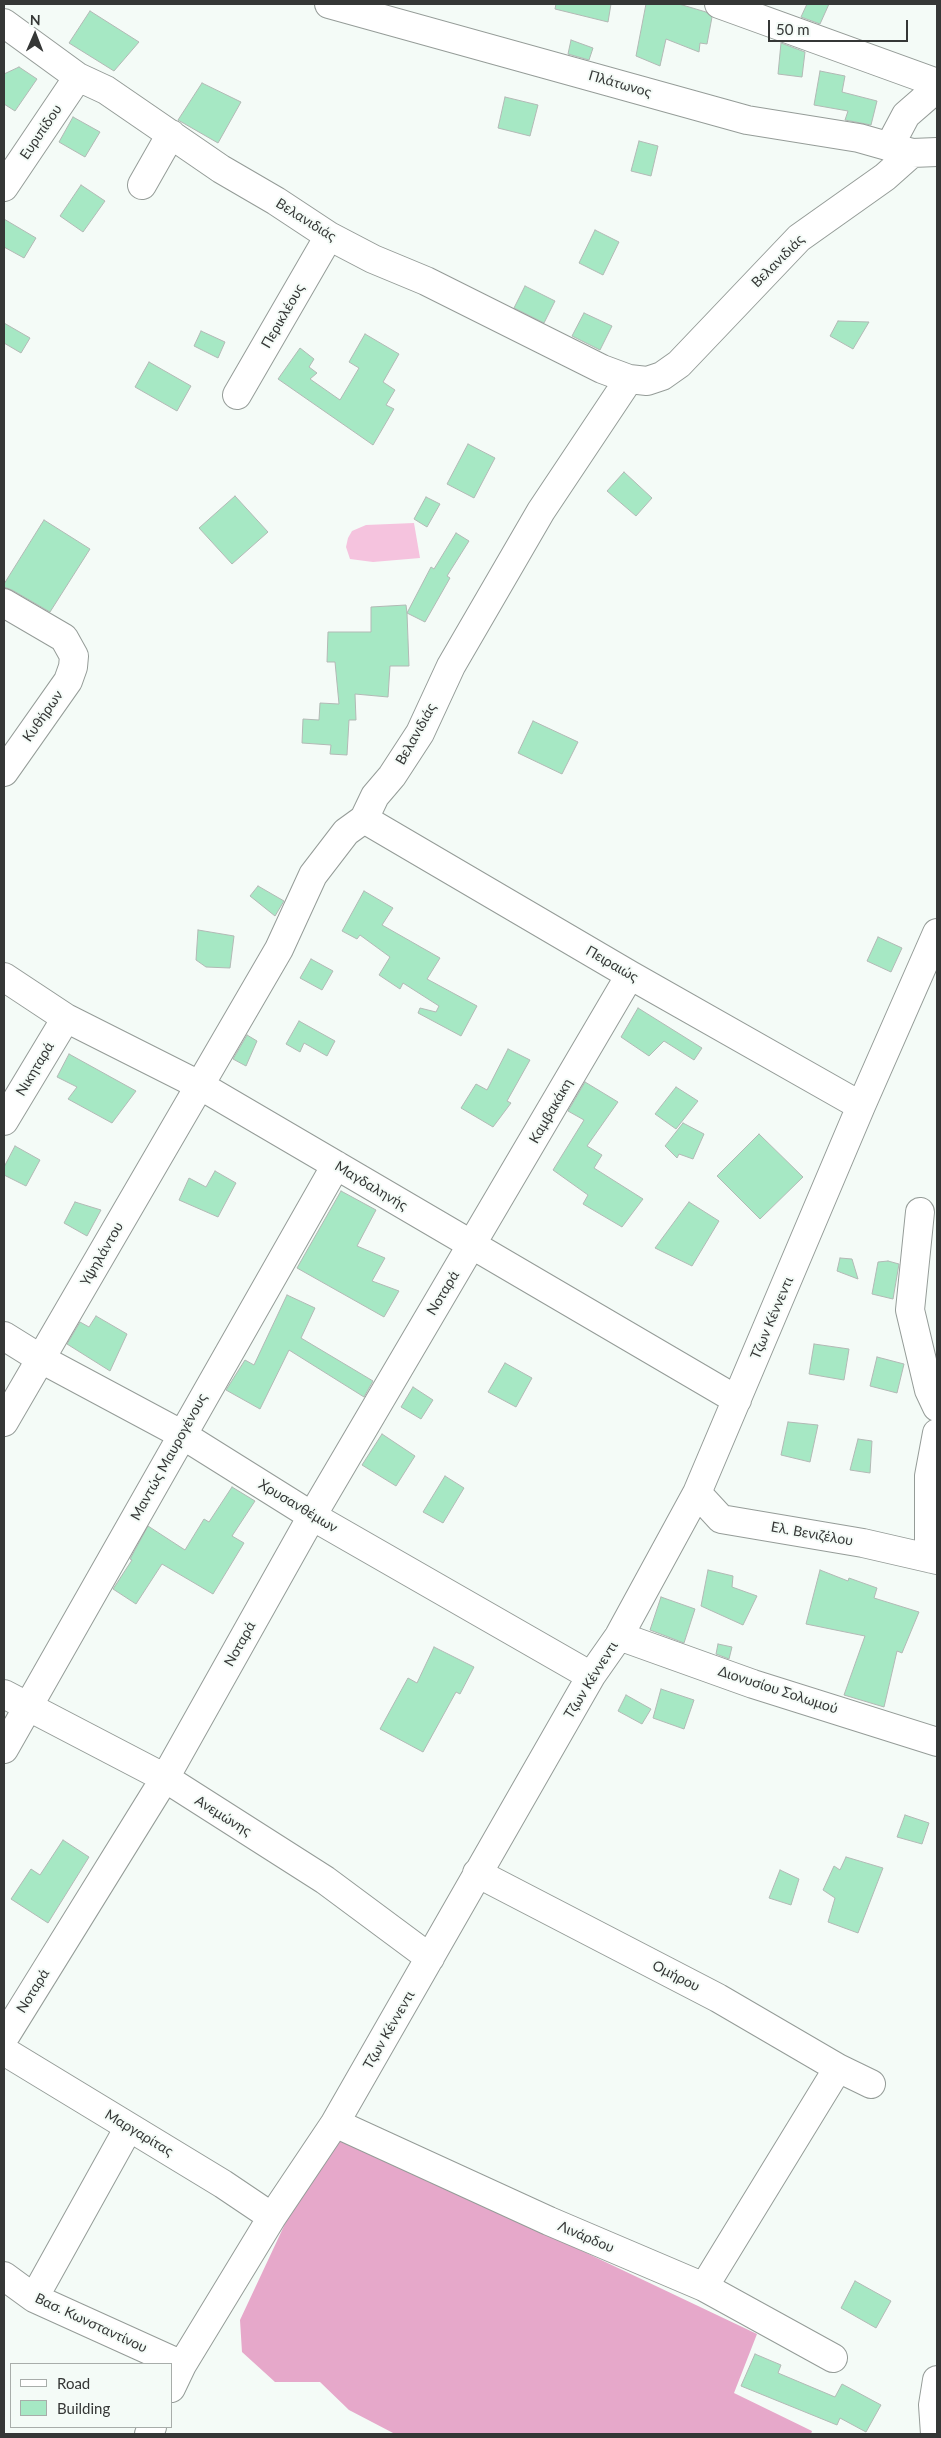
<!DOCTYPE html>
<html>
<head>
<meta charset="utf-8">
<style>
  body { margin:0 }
  #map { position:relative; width:941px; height:2438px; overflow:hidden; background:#f4fbf7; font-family:Lato,sans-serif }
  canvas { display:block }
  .frame { position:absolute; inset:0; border:5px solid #353736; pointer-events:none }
  .legend { position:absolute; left:10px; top:2363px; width:162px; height:65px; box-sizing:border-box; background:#f4fbf7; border:1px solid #a8adaa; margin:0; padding:6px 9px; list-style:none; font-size:15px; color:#353736 }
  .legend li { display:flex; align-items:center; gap:10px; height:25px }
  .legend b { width:25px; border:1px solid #a8adaa }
  .north { position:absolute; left:10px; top:10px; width:50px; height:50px; -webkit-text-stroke:4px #f4fbf7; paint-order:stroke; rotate:1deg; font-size:14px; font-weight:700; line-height:20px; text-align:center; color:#353736 }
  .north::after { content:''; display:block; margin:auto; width:18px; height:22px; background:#353736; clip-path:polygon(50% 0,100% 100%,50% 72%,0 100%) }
  .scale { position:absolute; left:768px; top:20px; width:140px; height:22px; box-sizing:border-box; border:2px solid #353736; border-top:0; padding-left:6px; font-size:15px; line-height:18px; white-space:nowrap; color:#353736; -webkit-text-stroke:4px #f4fbf7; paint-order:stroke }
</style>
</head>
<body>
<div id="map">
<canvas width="941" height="2438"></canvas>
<div class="frame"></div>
<ul class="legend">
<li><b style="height:6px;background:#fff"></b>Road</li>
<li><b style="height:14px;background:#a6e8c4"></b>Building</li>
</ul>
<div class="north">N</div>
<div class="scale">50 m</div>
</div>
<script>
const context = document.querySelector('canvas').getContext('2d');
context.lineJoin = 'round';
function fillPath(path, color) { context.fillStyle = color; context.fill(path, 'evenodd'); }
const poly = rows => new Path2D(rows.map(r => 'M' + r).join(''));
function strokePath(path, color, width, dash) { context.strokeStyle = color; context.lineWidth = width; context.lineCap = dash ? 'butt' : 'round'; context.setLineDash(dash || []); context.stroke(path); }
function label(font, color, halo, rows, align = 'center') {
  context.font = font + ' Lato,sans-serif'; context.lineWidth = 4; context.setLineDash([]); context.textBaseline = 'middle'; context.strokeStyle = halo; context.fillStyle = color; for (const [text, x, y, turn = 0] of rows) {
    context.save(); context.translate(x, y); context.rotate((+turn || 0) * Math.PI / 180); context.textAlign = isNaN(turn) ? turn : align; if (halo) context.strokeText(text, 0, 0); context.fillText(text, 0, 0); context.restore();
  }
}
const green = poly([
  [414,523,420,558,373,562,350,559,346,547,348,538,352,531,366,525]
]);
const forest = poly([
  [338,2135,757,2334,734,2393,812,2431,811,2434,395,2434,349,2410,320,2382,275,2382,242,2352,240,2320,306,2179]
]);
const building = poly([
  [556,4,611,4,608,22,555,9,556,4],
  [646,4,679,4,706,12,712,17,707,44,700,43,699,52,666,39,660,66,636,56,646,4],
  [807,4,829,4,820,24,801,17,807,4],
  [90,11,139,42,114,71,69,43,90,11],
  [571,40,593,48,589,60,568,54,571,40],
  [781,43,805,52,802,77,778,74,781,43],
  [19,67,37,79,15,111,4,104,4,74,19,67],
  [820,71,845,76,842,92,877,101,871,125,845,120,848,111,814,105,820,71],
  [202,83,241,102,218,143,178,120,202,83],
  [505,97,538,105,530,136,498,128,505,97],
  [73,117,100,132,85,157,59,142,73,117],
  [639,141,658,146,651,176,631,171,639,141],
  [81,185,105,201,83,232,60,216,81,185],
  [4,219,36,238,24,258,4,247,4,219],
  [595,230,619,242,603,275,579,263,595,230],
  [525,286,555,301,544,323,514,308,525,286],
  [584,313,612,326,600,350,572,336,584,313],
  [838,321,869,322,853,349,830,336,838,321],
  [4,323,30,338,21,353,4,343,4,323],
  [201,331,225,342,218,358,194,346,201,331],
  [365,334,399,354,383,382,395,390,386,405,394,409,373,445,278,379,300,348,314,359,309,367,317,373,310,379,340,400,359,368,349,362,365,334],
  [149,362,191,386,177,411,135,387,149,362],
  [468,444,495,458,474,498,447,484,468,444],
  [624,472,652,498,636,516,607,491,624,472],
  [235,496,268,532,232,564,199,528,235,496],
  [426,497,440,504,427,527,414,519,426,497],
  [44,520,90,549,50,612,12,590,4,587,4,584,44,520],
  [456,533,469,541,447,576,450,578,425,622,407,613,409,666,390,666,388,697,355,694,356,720,349,720,347,755,330,754,331,745,302,743,303,719,319,720,320,703,339,704,335,662,327,662,328,632,371,632,371,607,406,605,407,613,431,567,434,569,456,533],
  [533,721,578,742,562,774,518,753,533,721],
  [258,886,284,901,275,916,250,896,258,886],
  [364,891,393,908,382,925,440,958,427,979,477,1006,461,1036,418,1013,420,1008,436,1012,439,1006,403,983,400,989,379,975,390,957,360,935,357,939,342,931,364,891],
  [198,930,234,936,230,968,206,967,196,960,198,930],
  [878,937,902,948,891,972,867,961,878,937],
  [311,959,333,971,322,990,300,978,311,959],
  [638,1008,702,1048,694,1060,664,1041,649,1056,621,1037,638,1008],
  [299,1021,335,1041,327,1056,304,1043,300,1052,286,1044,299,1021],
  [247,1035,257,1041,246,1066,233,1059,247,1035],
  [508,1049,530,1060,507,1101,511,1103,493,1127,461,1108,476,1084,487,1090,508,1049],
  [69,1054,136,1091,112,1123,68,1099,77,1087,57,1077,69,1054],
  [585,1082,618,1102,587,1146,602,1155,594,1168,643,1199,622,1227,583,1204,588,1195,553,1170,584,1120,568,1111,585,1082],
  [676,1087,698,1101,676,1129,655,1114,676,1087],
  [683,1123,704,1134,693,1159,679,1154,677,1158,665,1146,683,1123],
  [759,1134,803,1177,760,1219,717,1176,759,1134],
  [15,1146,40,1160,26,1186,4,1175,4,1167,15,1146],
  [215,1171,236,1183,218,1217,179,1200,189,1178,206,1187,215,1171],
  [341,1191,376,1210,357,1246,385,1258,372,1281,399,1291,384,1317,297,1268,341,1191],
  [75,1202,101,1210,87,1236,64,1223,75,1202],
  [689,1202,719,1221,692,1266,655,1248,689,1202],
  [840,1258,852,1259,858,1279,837,1271,840,1258],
  [888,1261,899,1264,893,1299,872,1294,878,1262,888,1261],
  [287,1295,315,1308,301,1338,373,1381,364,1397,289,1350,260,1409,226,1390,245,1360,254,1365,287,1295],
  [96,1316,127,1334,110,1371,67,1344,80,1322,89,1327,96,1316],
  [814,1344,849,1349,844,1380,809,1374,814,1344],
  [877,1357,904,1364,897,1393,870,1386,877,1357],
  [505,1363,532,1378,516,1407,488,1392,505,1363],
  [413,1387,433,1400,421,1419,401,1407,413,1387],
  [788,1422,818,1425,810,1462,781,1455,788,1422],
  [382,1434,415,1456,396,1486,362,1465,382,1434],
  [858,1439,872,1441,870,1473,850,1470,858,1439],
  [445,1476,464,1488,443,1523,423,1512,445,1476],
  [232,1487,255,1501,232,1536,244,1543,213,1594,162,1564,136,1604,113,1589,132,1560,130,1559,148,1526,185,1550,204,1519,209,1522,232,1487],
  [708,1570,733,1576,732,1587,757,1596,743,1625,701,1606,708,1570],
  [820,1570,848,1581,849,1578,877,1588,874,1598,919,1612,902,1653,897,1651,884,1707,844,1695,865,1636,806,1624,820,1570],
  [661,1597,695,1609,684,1643,650,1630,661,1597],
  [718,1644,732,1647,729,1659,716,1654,718,1644],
  [434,1647,474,1667,460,1694,456,1692,423,1752,380,1729,408,1678,417,1683,434,1647],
  [661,1689,694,1700,684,1729,653,1718,661,1689],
  [626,1695,651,1709,642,1724,618,1711,626,1695],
  [905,1815,929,1823,922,1844,897,1837,905,1815],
  [63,1840,89,1857,48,1923,11,1899,31,1869,40,1875,63,1840],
  [846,1857,883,1868,858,1933,828,1922,835,1898,823,1890,834,1866,840,1870,846,1857],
  [780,1870,799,1879,791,1905,769,1898,780,1870],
  [855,2281,891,2301,876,2328,841,2308,855,2281],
  [755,2354,781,2365,778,2373,835,2397,842,2384,881,2405,866,2432,840,2418,837,2425,741,2386,755,2354]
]);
const minor = poly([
  [329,4,747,120,859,138,912,153],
  [719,4,937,83],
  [4,23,78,77,106,90,221,169,276,201,329,236,373,259,426,281,602,369,629,379],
  [889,147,906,115,937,88],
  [142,185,171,134],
  [4,187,78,77],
  [237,395,329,236],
  [4,603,64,638,74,656,73,667,68,681,4,772],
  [364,819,630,975,861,1106],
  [4,977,66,1018,201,1086,737,1400],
  [4,1121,66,1018],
  [920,1212,910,1310,929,1390,937,1407],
  [4,1336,41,1359,181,1434,312,1516,591,1676],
  [4,1422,279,949,313,875,346,832,364,819,375,796,392,776,420,733,451,666,541,511,629,379,647,381,662,376,679,364,799,238,885,177,912,153,937,152],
  [697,1493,721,1519,863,1543,937,1560],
  [932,1559,929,1542,929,1476,937,1433],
  [619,1636,753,1684,937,1742],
  [4,1694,165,1778,325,1880,430,1958],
  [4,1749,336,1165],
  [477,1873,718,1998,838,2068,871,2084],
  [4,2038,165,1778,312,1516,630,975],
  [4,2051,223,2184,272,2217],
  [335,2123,549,2221,704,2287,833,2358],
  [4,2276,34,2298,182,2365],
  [704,2287,838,2068],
  [34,2298,129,2127],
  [171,2388,182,2365,272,2217,335,2123,591,1676,619,1636,697,1493,861,1106,937,933],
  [149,2434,152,2427],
  [935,2434,933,2405,937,2380]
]);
const streetNames = [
  ["Πλάτωνος",620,84,16],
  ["Ευριπίδου",41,132,-56],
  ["Βελανιδιάς",306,220,32],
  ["Βελανιδιάς",778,261,-45],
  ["Περικλέους",283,316,-60],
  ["Κυθήρων",43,716,-55],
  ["Βελανιδιάς",416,734,-61],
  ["Πειραιώς",612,964,30],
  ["Νικηταρά",35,1069,-59],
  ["Καμβακάκη",551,1111,-60],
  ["Μαγδαληνής",371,1186,31],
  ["Υψηλάντου",102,1254,-60],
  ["Νοταρά",443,1293,-59],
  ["Τζων Κέννεντι",772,1318,-67],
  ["Μαντώς Μαυρογένους",169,1457,-61],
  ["Χρυσανθέμων",298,1506,31],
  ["Ελ. Βενιζέλου",812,1534,10],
  ["Νοταρά",240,1644,-61],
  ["Τζων Κέννεντι",591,1680,-58],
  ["Διονυσίου Σολωμού",778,1690,18],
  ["Ανεμώνης",223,1816,32],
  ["Ομήρου",676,1976,27],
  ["Νοταρά",33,1991,-58],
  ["Τζων Κέννεντι",389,2030,-60],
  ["Μαργαρίτας",139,2133,31],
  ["Λινάρδου",586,2237,23],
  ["Βασ. Κωνσταντίνου",91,2323,25]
];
fillPath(green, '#f5c3de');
fillPath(forest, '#e6a8ca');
fillPath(building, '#a6e8c4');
strokePath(building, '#b2b9b5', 1);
strokePath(minor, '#959c98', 30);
strokePath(minor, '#fff', 28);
label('14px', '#353736', '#f4fbf7', streetNames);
</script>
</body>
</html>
